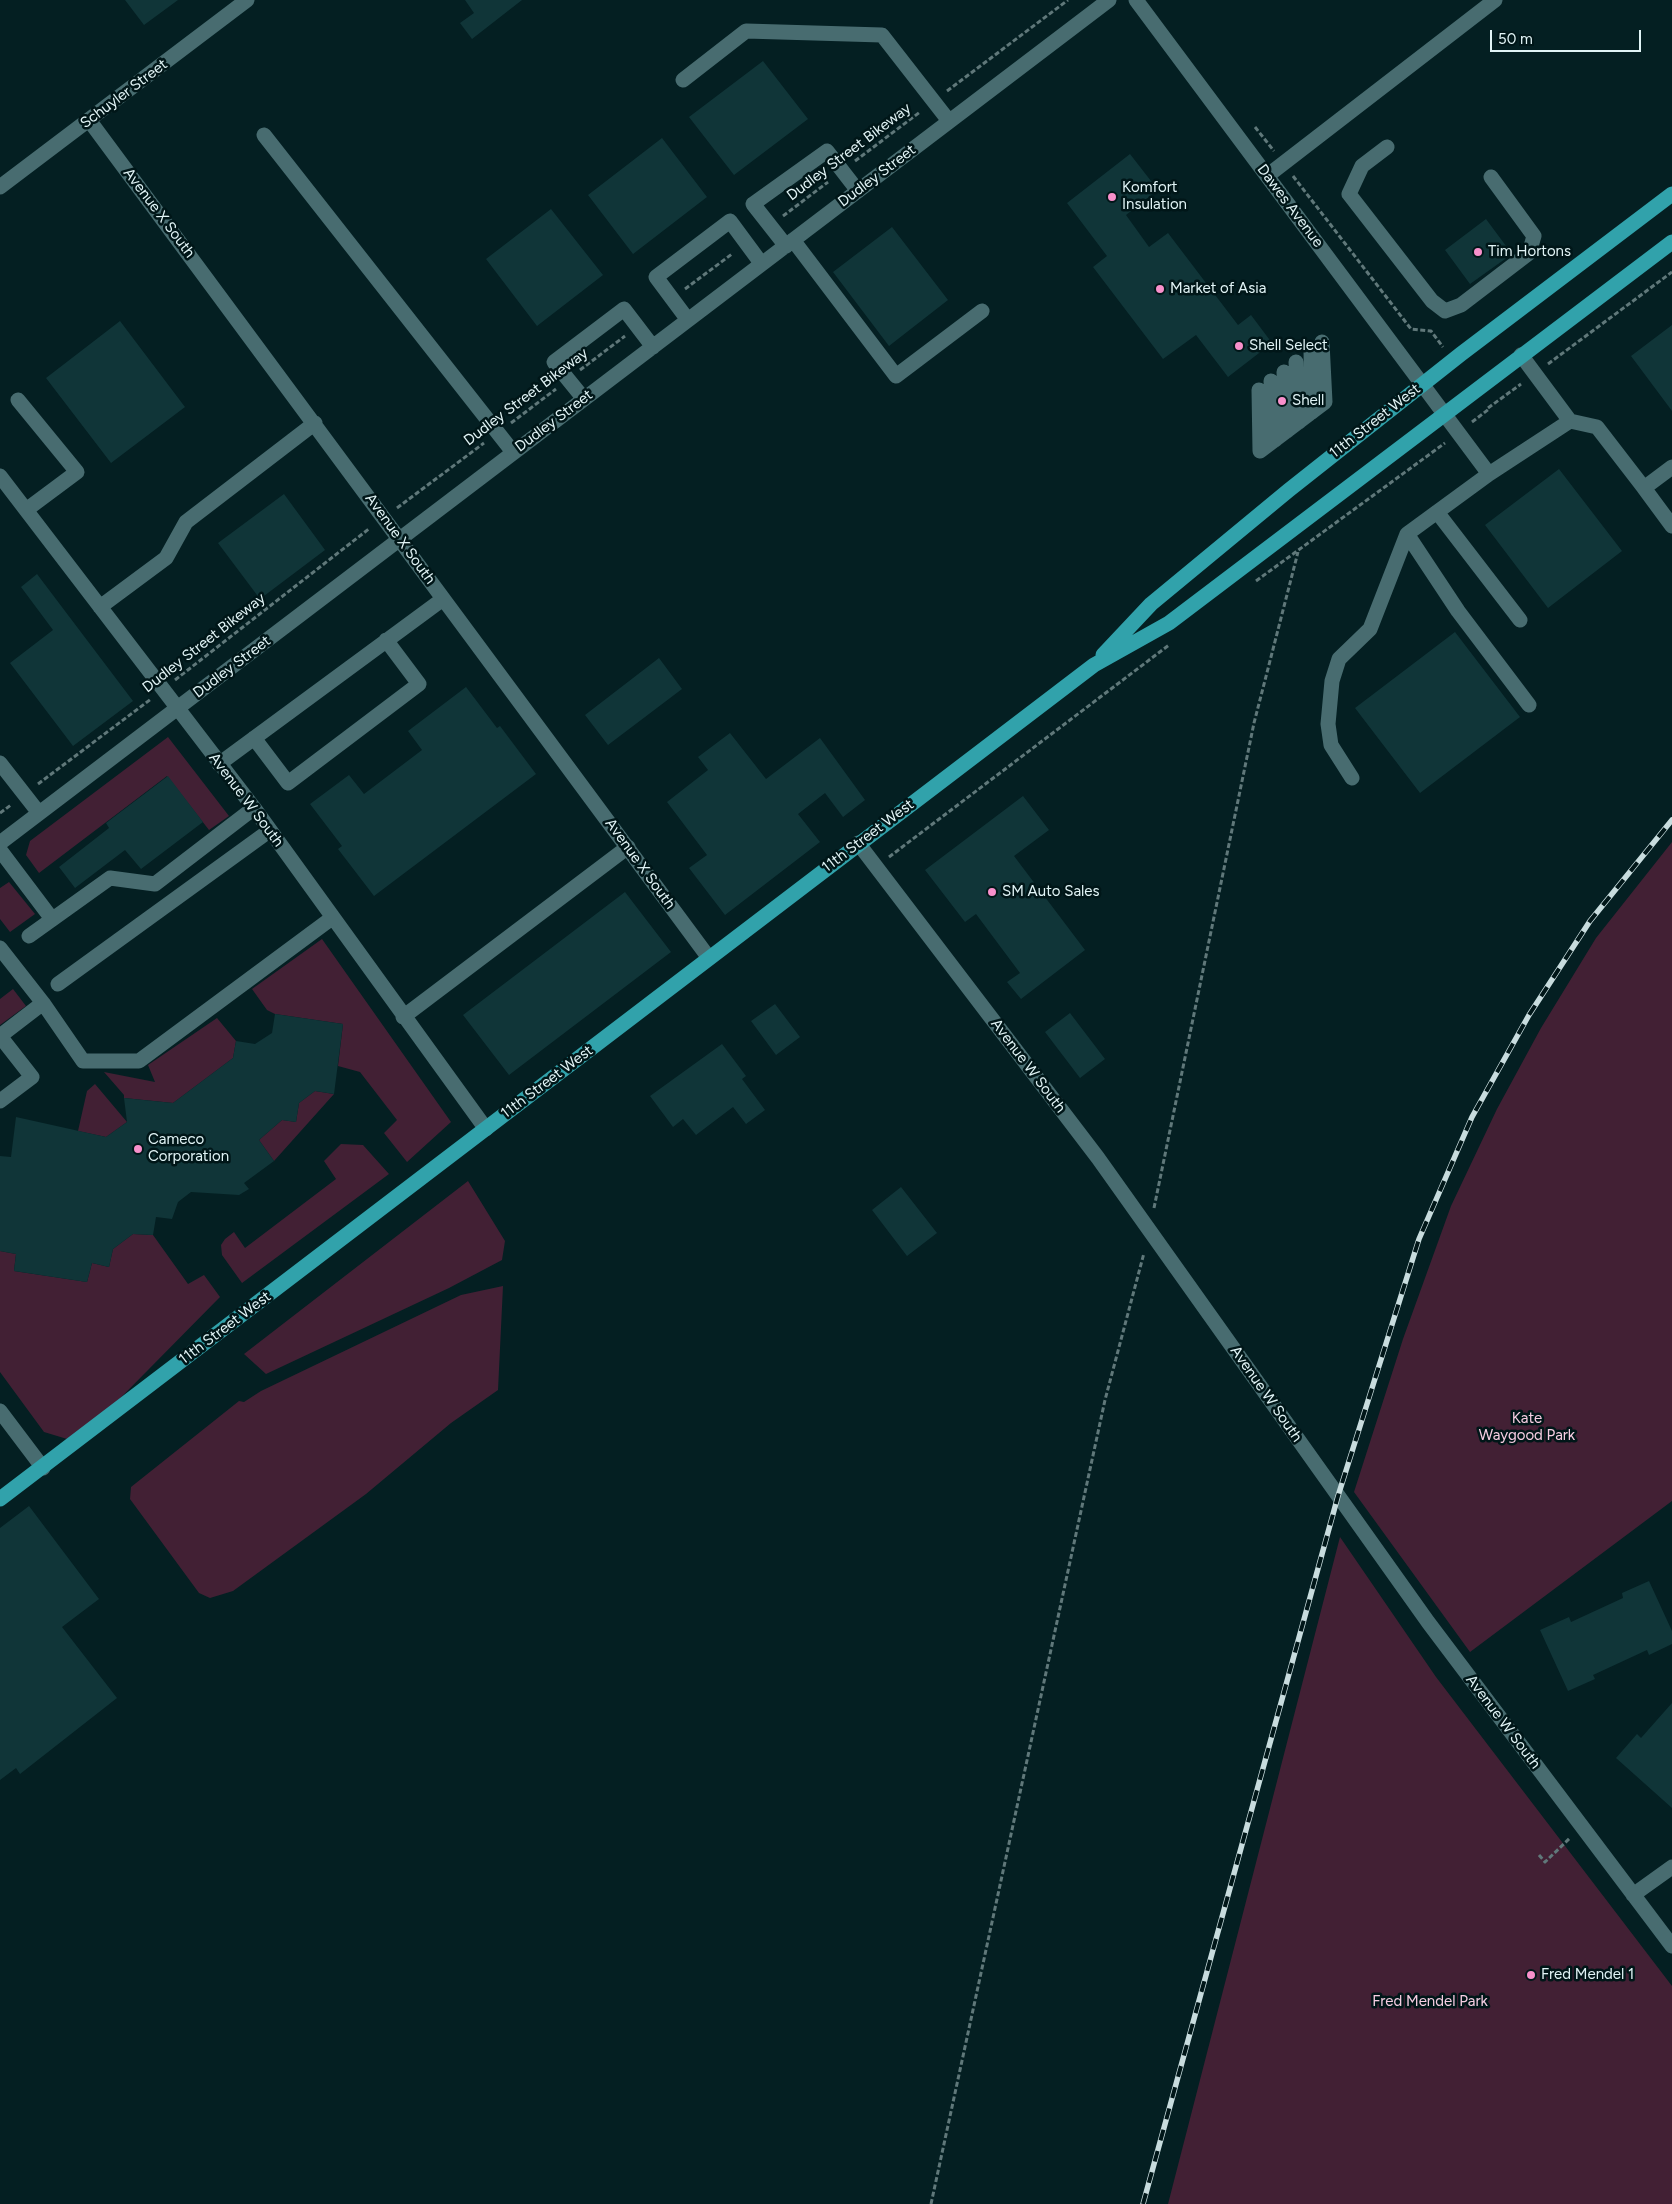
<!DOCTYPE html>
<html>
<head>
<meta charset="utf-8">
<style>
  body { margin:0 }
  #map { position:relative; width:1672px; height:2204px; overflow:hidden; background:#041f22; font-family:Figtree,sans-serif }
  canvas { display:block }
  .scale { position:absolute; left:1490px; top:30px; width:151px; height:22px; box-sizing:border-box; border:2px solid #e1f4f6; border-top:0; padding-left:6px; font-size:15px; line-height:18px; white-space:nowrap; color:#e1f4f6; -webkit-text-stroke:4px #001618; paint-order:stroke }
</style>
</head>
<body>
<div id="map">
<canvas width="1672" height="2204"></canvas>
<div class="scale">50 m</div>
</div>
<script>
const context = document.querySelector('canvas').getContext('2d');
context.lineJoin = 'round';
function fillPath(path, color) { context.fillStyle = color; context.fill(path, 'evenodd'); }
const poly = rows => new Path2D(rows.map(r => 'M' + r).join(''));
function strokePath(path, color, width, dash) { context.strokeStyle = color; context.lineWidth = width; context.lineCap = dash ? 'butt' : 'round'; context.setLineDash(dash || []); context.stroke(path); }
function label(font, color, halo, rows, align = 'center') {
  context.font = font + ' Figtree,sans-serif'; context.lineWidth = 5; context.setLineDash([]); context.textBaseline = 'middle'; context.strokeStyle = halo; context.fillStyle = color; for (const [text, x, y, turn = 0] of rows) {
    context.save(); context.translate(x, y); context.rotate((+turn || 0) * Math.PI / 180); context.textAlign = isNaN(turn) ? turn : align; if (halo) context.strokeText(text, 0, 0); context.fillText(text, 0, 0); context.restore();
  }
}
const green = poly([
  [168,737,229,816,209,830,167,776,39,873,26,855,30,841],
  [1672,842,1672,1501,1470,1652,1354,1492,1403,1339,1451,1206,1497,1109,1541,1028,1596,938],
  [9,882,35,914,10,932,0,919,0,888],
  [322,939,451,1122,407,1162,384,1133,397,1120,360,1072,338,1066,343,1024,275,1014,267,1010,252,989],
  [13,989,26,1006,0,1025,0,999],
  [217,1018,236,1041,233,1058,173,1103,124,1098,124,1095,104,1072,155,1082,148,1065],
  [95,1084,127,1122,106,1137,78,1131,87,1091],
  [315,1091,334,1094,274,1161,259,1140,282,1120,296,1122,299,1103],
  [341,1144,363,1145,389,1174,242,1283,222,1255,221,1245,225,1239,234,1232,245,1248,336,1179,324,1161],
  [468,1181,505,1241,502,1260,449,1288,266,1374,244,1354],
  [133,1234,153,1235,188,1284,204,1275,220,1297,77,1442,44,1432,0,1372,0,1251,16,1254,14,1271,87,1282,92,1263,109,1267,113,1249],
  [503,1286,498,1390,451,1423,366,1494,233,1591,210,1598,199,1593,130,1499,131,1487,239,1401,244,1402,261,1391,461,1295],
  [1340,1537,1436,1677,1672,1986,1672,2204,1168,2204]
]);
const building = poly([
  [125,0,178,0,144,25],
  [465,0,522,0,472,39,460,23,474,13],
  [763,61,808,119,734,175,689,117],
  [662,138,707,197,633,254,588,195],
  [1130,154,1158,190,1126,215,1149,247,1168,233,1238,325,1251,315,1272,343,1228,377,1196,335,1163,359,1093,267,1107,256,1067,203],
  [551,209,603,275,537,326,486,259],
  [1486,219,1512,254,1470,284,1445,250],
  [892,227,948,300,889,346,833,272],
  [120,321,185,407,111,463,46,378],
  [1672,325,1672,411,1631,356],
  [1559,469,1622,551,1548,608,1485,525],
  [284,494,325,550,260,599,218,543],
  [37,574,133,701,73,746,10,663,53,630,21,587],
  [1455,632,1520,717,1420,793,1355,708],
  [659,658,682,689,608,745,585,715],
  [466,687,497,728,500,726,536,774,374,896,338,849,342,846,310,804,349,775,364,794,422,750,408,731],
  [730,733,766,779,820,738,865,800,843,817,825,793,798,814,820,842,725,915,689,868,707,855,667,802,708,770,698,757],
  [168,776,203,822,141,869,125,850,75,888,59,867,109,828,106,823],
  [1023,796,1049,830,1014,856,1085,950,1021,999,1007,982,1020,973,976,914,965,922,925,870],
  [625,892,671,952,509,1075,463,1015],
  [775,1004,800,1037,776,1055,751,1021],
  [1070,1013,1105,1059,1080,1078,1045,1032],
  [275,1014,343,1024,334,1094,315,1091,299,1103,296,1122,282,1120,259,1140,274,1161,244,1183,249,1189,239,1195,191,1192,178,1202,172,1219,156,1217,153,1235,133,1234,113,1249,109,1267,92,1263,87,1282,14,1271,16,1254,0,1251,0,1156,11,1157,16,1117,106,1137,127,1122,124,1098,173,1103,233,1058,236,1041,255,1044,272,1033],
  [722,1044,746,1076,742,1079,765,1110,746,1124,733,1107,696,1135,683,1119,673,1127,650,1096],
  [901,1187,937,1233,907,1256,872,1210],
  [29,1506,99,1599,62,1627,117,1698,20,1774,16,1768,0,1780,0,1528],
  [1649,1581,1672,1631,1672,1644,1649,1655,1647,1650,1593,1675,1595,1679,1568,1691,1540,1630,1569,1617,1571,1622,1623,1598,1622,1593],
  [1672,1703,1672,1808,1616,1758,1637,1734,1641,1738]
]);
const path = poly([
  [947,91,1068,0],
  [1255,127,1274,151],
  [855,161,920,112],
  [1293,176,1411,329,1431,331,1443,347],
  [783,216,828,182],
  [685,289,732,254],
  [1548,364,1672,272],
  [580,370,625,336],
  [1488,408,1521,384],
  [1472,422,1489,409],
  [511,423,556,389],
  [397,508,484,443],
  [1256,581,1445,443],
  [175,680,370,528],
  [38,784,151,699],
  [0,813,11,805],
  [889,857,1169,645],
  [1154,1208,1254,723,1298,552],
  [1539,1855,1545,1862,1570,1838],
  [931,2204,1105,1400,1144,1253]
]);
const minor = poly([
  [1136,0,1489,474,1570,421,1521,355],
  [683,80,746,31,882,35,949,121],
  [89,120,709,958],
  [264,135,513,452],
  [1387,147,1362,166,1349,194,1432,301,1445,311,1461,305,1529,253,1534,236,1491,177],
  [1267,176,1495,0],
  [0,187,247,0],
  [793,240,896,376,982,311],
  [786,246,753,204,827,151,858,191],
  [688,320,656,277,730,221,761,263],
  [1311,351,1312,412],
  [1296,362,1299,422],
  [1284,372,1287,431],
  [1271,381,1275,440],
  [1259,390,1260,451],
  [584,399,554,362,624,309,653,347],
  [18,400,77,472,26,510],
  [1570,421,1597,427,1644,488,1672,467],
  [1260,451,1325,402,1322,342],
  [1489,474,1407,534,1458,611,1529,705],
  [0,476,254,808,486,1129],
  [1644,488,1672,526],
  [1437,512,1520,620],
  [100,607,166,558,186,522,315,423],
  [254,738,288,783,419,684,386,640],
  [0,763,39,813],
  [219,764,443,599],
  [1352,778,1331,745,1328,724,1332,681,1339,659,1370,629,1407,534],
  [0,843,1109,0],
  [858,843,1098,1158,1428,1622,1672,1946],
  [0,850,52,919],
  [29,936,110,878,155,884,254,808],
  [0,948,43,1003,0,1036],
  [58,984,269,831],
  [43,1003,83,1061,139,1061,332,918],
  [403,1017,628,847],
  [0,1101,32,1077,0,1036],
  [0,1411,43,1468],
  [1633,1895,1672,1867]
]);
const major = poly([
  [1103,655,1151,604,1289,490,1461,354,1672,194],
  [0,1499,1094,665,1169,623,1672,242]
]);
const rail = poly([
  [1143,2204,1338,1496,1419,1239,1472,1117,1529,1015,1590,921,1672,820]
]);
const markers = [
  [1112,197,5,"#f890cb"],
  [1478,252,5,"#f890cb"],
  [1160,289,5,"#f890cb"],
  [1239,346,5,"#f890cb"],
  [1282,401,5,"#f890cb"],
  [992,892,5,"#f890cb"],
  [138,1149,5,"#f890cb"],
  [1531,1975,5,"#f890cb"]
];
const streetNames = [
  ["Schuyler Street",124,94,-37],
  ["Dudley Street Bikeway",849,152,-37],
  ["Dudley Street",877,176,-37],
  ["Dawes Avenue",1290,206,53],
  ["Avenue X South",159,213,53],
  ["Dudley Street Bikeway",526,397,-37],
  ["Dudley Street",554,421,-37],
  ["11th Street West",1375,421,-38],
  ["Avenue X South",400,539,54],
  ["Dudley Street Bikeway",204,643,-38],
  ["Dudley Street",232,667,-37],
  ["Avenue W South",246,800,53],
  ["11th Street West",868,836,-37],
  ["Avenue X South",640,864,54],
  ["Avenue W South",1028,1066,53],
  ["11th Street West",547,1082,-37],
  ["11th Street West",225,1328,-37],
  ["Avenue W South",1266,1394,55],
  ["Avenue W South",1503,1722,53]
];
const poiNames = [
  ["Komfort",1122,188],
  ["Insulation",1122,205],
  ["Tim Hortons",1488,252],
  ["Market of Asia",1170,289],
  ["Shell Select",1249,346],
  ["Shell",1292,401],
  ["SM Auto Sales",1002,892],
  ["Cameco",148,1140],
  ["Corporation",148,1157],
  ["Fred Mendel 1",1541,1975]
];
const parkNames = [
  ["Kate",1527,1419],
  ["Waygood Park",1527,1436],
  ["Fred Mendel Park",1430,2002]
];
fillPath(green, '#422034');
fillPath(building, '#103538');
strokePath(path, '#60787a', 3, [5, 2.5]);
strokePath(minor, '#486c70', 15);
strokePath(major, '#31a2ab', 15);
strokePath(rail, '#c8dcde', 5.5);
strokePath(rail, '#001618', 4, [11]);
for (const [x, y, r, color] of markers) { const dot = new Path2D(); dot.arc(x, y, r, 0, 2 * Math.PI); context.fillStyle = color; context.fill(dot); strokePath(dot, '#001618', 2); }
label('15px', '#e1f4f6', '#001618', streetNames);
label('15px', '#e1f4f6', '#001618', poiNames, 'left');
label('15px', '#f7cee3', '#001618', parkNames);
</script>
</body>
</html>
